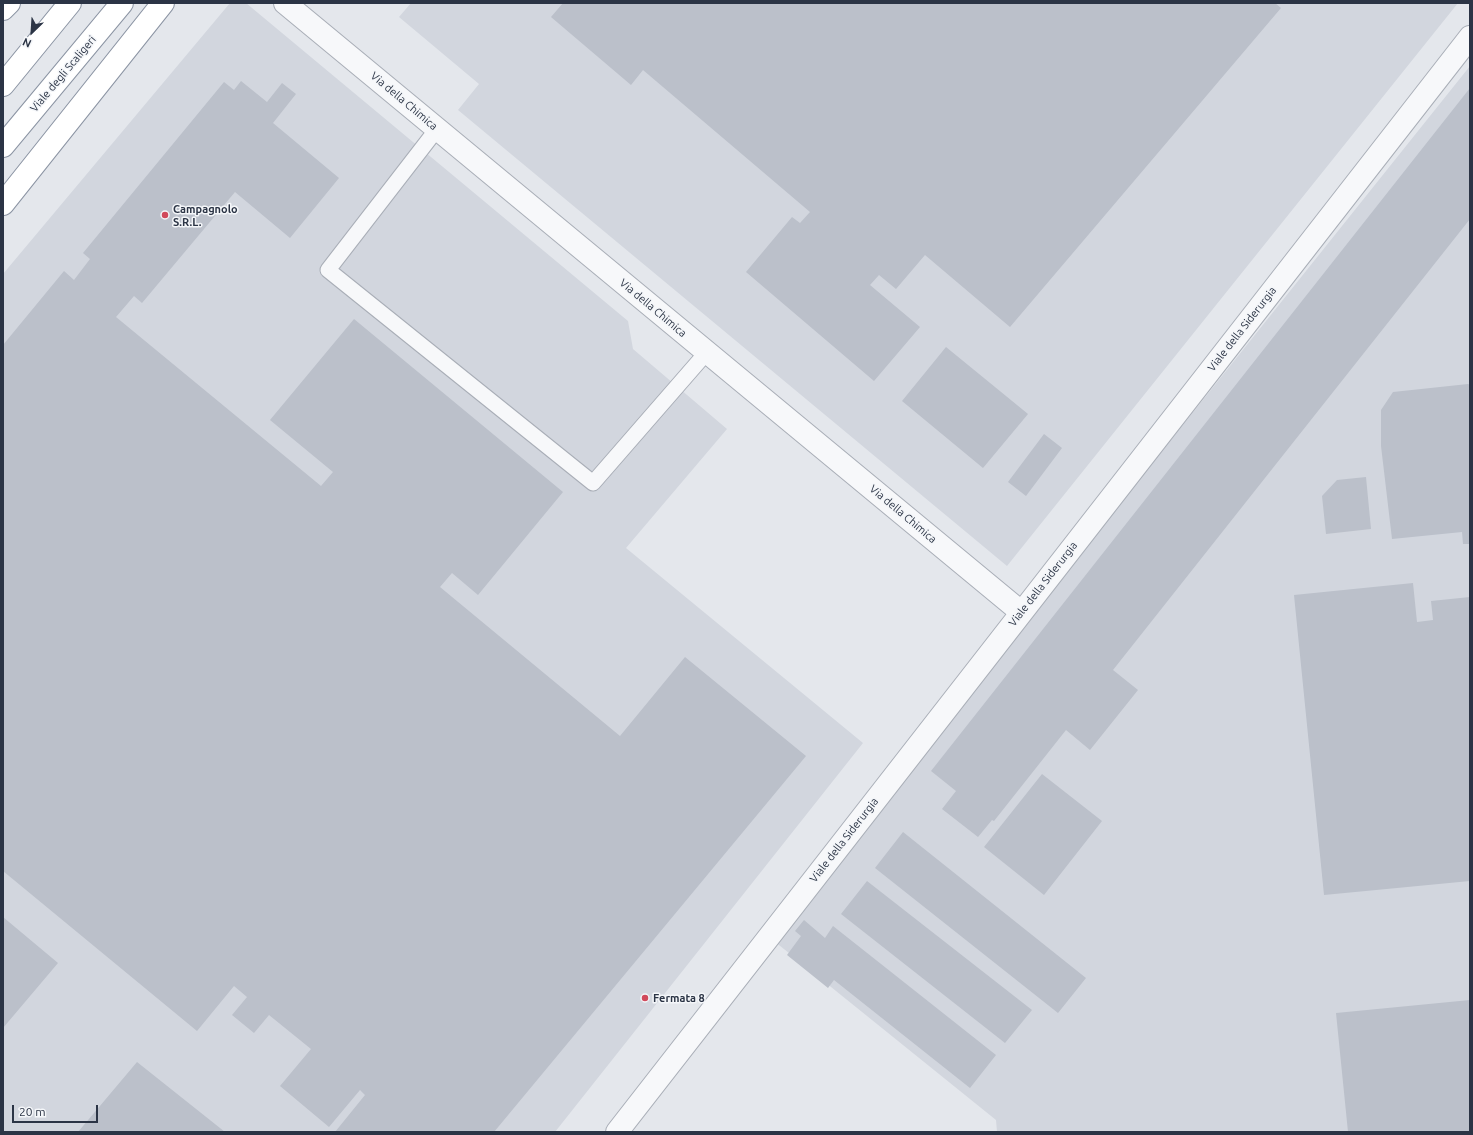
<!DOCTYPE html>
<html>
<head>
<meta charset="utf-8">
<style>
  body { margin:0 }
  #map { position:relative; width:1473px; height:1135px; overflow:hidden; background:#e4e7ec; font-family:Ubuntu,sans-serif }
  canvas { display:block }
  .frame { position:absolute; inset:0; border:4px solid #2b3445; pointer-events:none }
  .north { position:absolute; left:12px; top:12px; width:40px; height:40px; -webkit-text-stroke:3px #f4f6f9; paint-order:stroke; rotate:205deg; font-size:11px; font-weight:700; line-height:16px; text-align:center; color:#2b3445 }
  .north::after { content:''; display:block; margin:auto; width:14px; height:18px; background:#2b3445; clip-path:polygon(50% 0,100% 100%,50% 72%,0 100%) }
  .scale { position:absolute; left:12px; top:1105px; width:86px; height:18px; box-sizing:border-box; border:2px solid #2b3445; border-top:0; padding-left:5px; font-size:12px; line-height:14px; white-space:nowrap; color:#2b3445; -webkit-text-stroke:3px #f4f6f9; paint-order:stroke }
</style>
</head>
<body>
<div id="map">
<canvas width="1473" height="1135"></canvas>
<div class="frame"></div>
<div class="north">N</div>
<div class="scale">20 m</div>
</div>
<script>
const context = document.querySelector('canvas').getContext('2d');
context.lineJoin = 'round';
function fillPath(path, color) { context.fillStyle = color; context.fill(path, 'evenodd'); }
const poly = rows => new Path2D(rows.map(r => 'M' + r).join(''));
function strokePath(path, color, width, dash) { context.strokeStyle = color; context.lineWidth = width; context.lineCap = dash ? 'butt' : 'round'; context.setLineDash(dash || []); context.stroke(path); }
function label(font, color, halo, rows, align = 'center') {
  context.font = font + ' Ubuntu,sans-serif'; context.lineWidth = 3; context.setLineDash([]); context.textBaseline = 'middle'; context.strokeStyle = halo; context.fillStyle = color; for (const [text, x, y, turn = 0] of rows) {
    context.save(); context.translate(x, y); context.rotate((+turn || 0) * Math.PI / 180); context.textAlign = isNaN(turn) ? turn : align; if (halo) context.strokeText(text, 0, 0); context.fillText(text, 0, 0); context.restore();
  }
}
const built = poly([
  [230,3,246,3,628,321,633,349,727,429,626,548,863,743,555,1132,3,1132,3,274],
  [411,3,1458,3,1007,566,458,110,479,84,399,17],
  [1470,66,1470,1132,997,1132,996,1120,774,941,890,791]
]);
const building = poly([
  [563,3,1275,3,1281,8,1010,327,925,255,896,289,879,275,870,285,920,327,874,381,746,272,792,217,800,223,810,212,643,70,631,85,551,17],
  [241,81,267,102,282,83,296,94,273,123,339,178,290,238,235,192,142,303,134,296,116,317,321,486,333,472,270,420,354,319,563,492,478,595,452,573,440,587,620,736,685,657,806,756,494,1132,335,1132,365,1095,360,1090,329,1127,280,1086,311,1049,269,1015,254,1033,232,1015,247,997,234,986,197,1031,3,871,3,345,64,271,74,280,90,259,83,253,224,82,234,90],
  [1470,88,1470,219,1113,670,1138,690,1090,750,1066,730,994,821,992,820,978,837,942,809,956,791,931,771],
  [946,347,1028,414,983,468,902,401],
  [1468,384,1470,385,1470,544,1463,544,1462,532,1392,539,1381,446,1381,410,1393,392],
  [1044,434,1062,448,1026,496,1008,482],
  [1366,477,1371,529,1326,534,1322,496,1337,480],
  [1413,583,1417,622,1433,620,1431,601,1470,597,1470,881,1324,895,1294,595],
  [1042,774,1102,821,1044,895,984,847],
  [903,832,1086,978,1058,1013,875,868],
  [867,881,1032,1010,1005,1043,841,914],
  [3,917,58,963,3,1028],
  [804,920,825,938,833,926,996,1055,970,1088,834,980,828,988,787,955,801,936,795,931],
  [1470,1000,1470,1132,1348,1132,1336,1013],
  [137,1062,225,1132,78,1132]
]);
const service = poly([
  [437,129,328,270,593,483,707,352]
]);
const minor = poly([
  [285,3,1021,612]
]);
const tertiary = poly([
  [617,1132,1470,37]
]);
const trunk = poly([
  [3,9,9,3],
  [3,85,70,3],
  [3,146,122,3],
  [3,204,163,3]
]);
const markers = [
  [165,215,4,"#d1495b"],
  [645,998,4,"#d1495b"]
];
const streetNames = [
  ["Viale degli Scaligeri",63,74,-50],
  ["Via della Chimica",404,101,40],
  ["Via della Chimica",653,308,40],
  ["Viale della Siderurgia",1242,329,-52],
  ["Via della Chimica",903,514,40],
  ["Viale della Siderurgia",1043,584,-52],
  ["Viale della Siderurgia",844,840,-52]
];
const poiNames = [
  ["Campagnolo",173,209],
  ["S.R.L.",173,222],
  ["Fermata 8",653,998]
];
fillPath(built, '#d2d6de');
fillPath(building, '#bbc0ca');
strokePath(service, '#a9aeb7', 17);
strokePath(minor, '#a9aeb7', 24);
strokePath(tertiary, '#a9aeb7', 24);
strokePath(trunk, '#8b94a3', 24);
strokePath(service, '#f7f8fa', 15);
strokePath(minor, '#f7f8fa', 22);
strokePath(tertiary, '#f7f8fa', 22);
strokePath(trunk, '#fff', 22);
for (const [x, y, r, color] of markers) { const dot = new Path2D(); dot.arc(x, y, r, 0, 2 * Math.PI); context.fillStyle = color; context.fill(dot); strokePath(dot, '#f4f6f9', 1.5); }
label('11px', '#2b3445', '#f4f6f9', streetNames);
label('bold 11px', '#2b3445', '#f4f6f9', poiNames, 'left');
</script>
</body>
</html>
